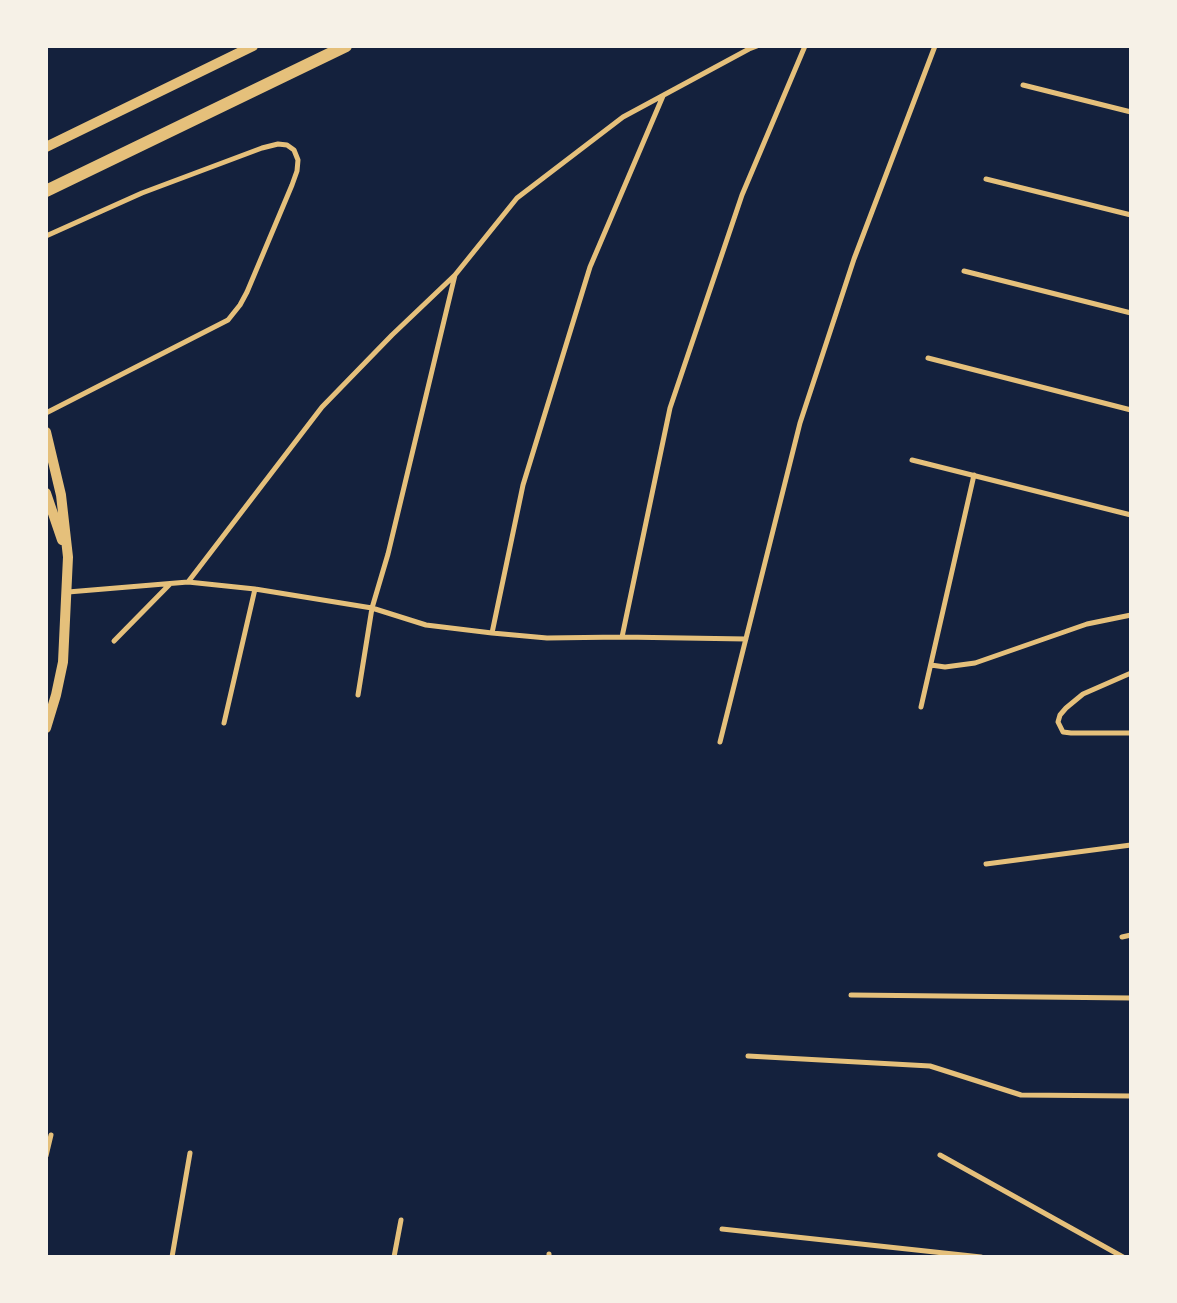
<!DOCTYPE html>
<html>
<head>
<meta charset="utf-8">
<style>
  body { margin:0 }
  #map { position:relative; width:1177px; height:1303px; overflow:hidden; background:#14213d; font-family:Montserrat,sans-serif }
  canvas { display:block }
  .frame { position:absolute; inset:0; border:48px solid #f6f1e7; pointer-events:none }
</style>
</head>
<body>
<div id="map">
<canvas width="1177" height="1303"></canvas>
<div class="frame"></div>
</div>
<script>
const context = document.querySelector('canvas').getContext('2d');
context.lineJoin = 'round';
const poly = rows => new Path2D(rows.map(r => 'M' + r).join(''));
function strokePath(path, color, width, dash) { context.strokeStyle = color; context.lineWidth = width; context.lineCap = dash ? 'butt' : 'round'; context.setLineDash(dash || []); context.stroke(path); }
const minor = poly([
  [1023,85,1131,112],
  [986,179,1131,215],
  [46,236,142,193,262,148,278,144,287,145,294,150,298,160,297,171,292,185,247,292,240,305,228,320,46,413],
  [964,271,1131,313],
  [928,358,1131,410],
  [912,460,1131,515],
  [188,582,322,407,392,335,455,275,517,198,623,117,749,49,757,46],
  [68,592,188,582,255,589,372,608,426,625,492,633,547,638,622,637,746,639],
  [492,633,523,485,590,267,663,96],
  [622,637,670,408,742,195,805,46],
  [114,641,170,584],
  [931,665,945,667,975,663,1087,624,1131,615],
  [1131,673,1083,694,1066,708,1060,715,1058,722,1063,732,1071,733,1131,733],
  [358,695,372,608,388,554,455,275],
  [921,707,974,475],
  [224,723,255,589],
  [720,742,800,423,854,259,935,46],
  [986,864,1131,845],
  [1122,937,1131,935],
  [851,995,1131,998],
  [748,1056,930,1066,1021,1095,1131,1096],
  [940,1155,1123,1257],
  [46,1156,51,1135],
  [722,1229,981,1257],
  [172,1257,190,1153],
  [394,1257,401,1220],
  [549,1257,549,1254]
]);
const secondary = poly([
  [46,147,253,46],
  [46,432,61,495,68,557,63,662,56,695,46,728],
  [46,493,62,540]
]);
const primary = poly([
  [46,191,346,46]
]);
strokePath(minor, '#e5c07b', 5);
strokePath(secondary, '#e5c07b', 10);
strokePath(primary, '#e5c07b', 12);
</script>
</body>
</html>
